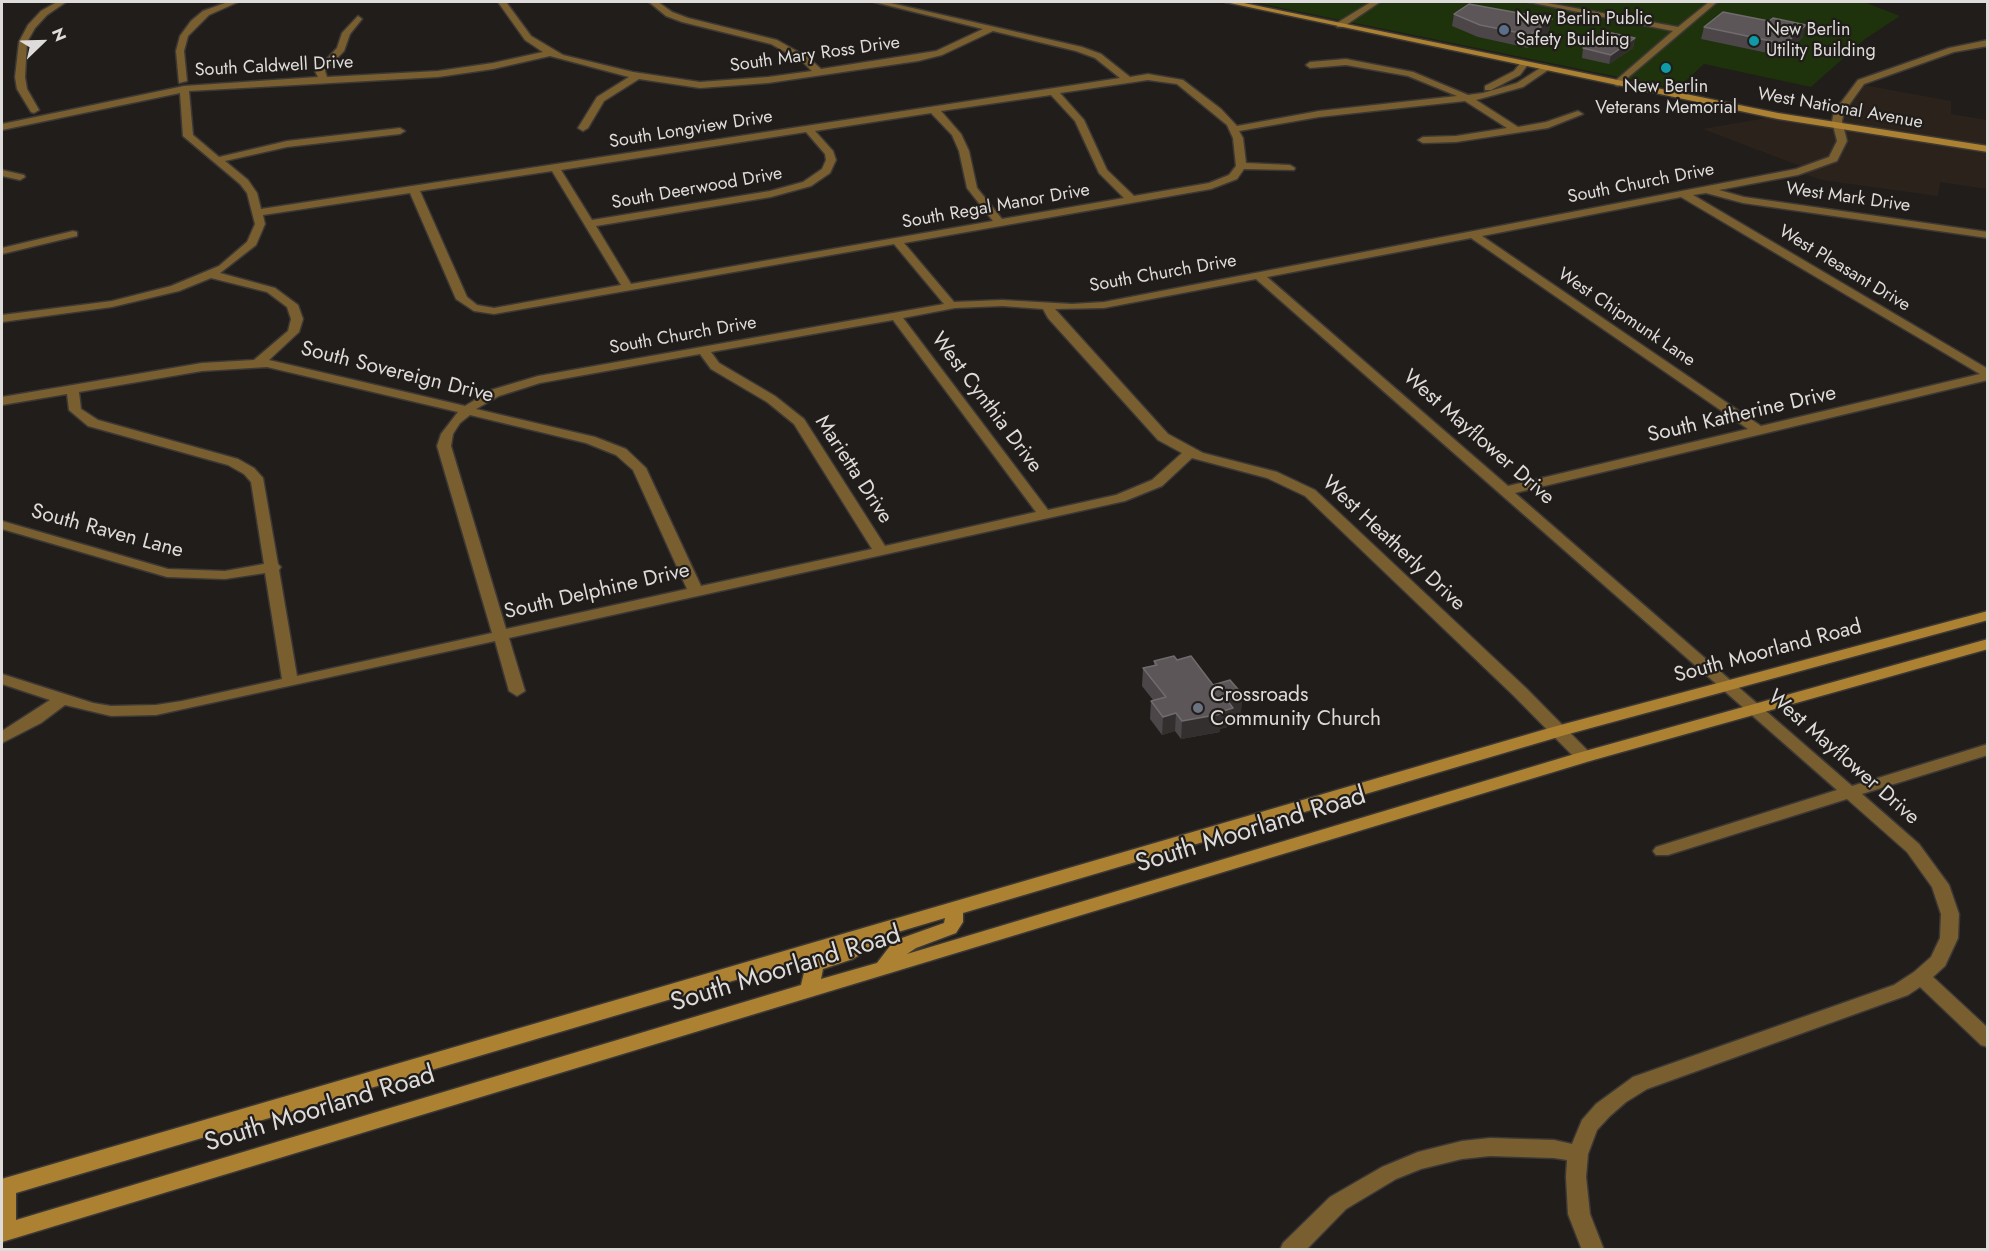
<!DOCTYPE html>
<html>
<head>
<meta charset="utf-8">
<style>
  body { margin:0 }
  #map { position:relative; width:1989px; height:1251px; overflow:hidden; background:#211d1a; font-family:Jost,sans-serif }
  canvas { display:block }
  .frame { position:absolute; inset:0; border:3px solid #dedcda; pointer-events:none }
  .north { position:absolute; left:12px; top:12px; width:60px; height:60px; -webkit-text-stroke:4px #211d1a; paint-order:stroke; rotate:67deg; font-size:16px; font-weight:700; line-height:24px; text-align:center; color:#dedcda }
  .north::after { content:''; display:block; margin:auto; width:21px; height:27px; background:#dedcda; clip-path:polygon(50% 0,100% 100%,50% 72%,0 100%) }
</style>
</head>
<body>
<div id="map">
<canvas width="1989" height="1251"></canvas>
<div class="frame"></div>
<div class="north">N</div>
</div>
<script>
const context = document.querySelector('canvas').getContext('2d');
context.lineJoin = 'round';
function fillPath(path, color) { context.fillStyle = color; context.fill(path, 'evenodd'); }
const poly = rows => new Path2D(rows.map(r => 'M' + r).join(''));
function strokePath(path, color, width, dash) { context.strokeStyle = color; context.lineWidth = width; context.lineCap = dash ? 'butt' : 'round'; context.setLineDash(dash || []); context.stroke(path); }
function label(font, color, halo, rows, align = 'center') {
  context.font = font + ' Jost,sans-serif'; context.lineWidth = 4.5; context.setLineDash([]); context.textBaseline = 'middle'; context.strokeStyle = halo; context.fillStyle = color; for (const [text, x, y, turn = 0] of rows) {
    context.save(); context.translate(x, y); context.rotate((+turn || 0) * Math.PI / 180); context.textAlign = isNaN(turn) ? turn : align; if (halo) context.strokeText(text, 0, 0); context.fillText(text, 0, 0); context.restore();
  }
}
const built = poly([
  [1858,84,1951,101,1951,114,1987,120,1987,189,1940,182,1938,196,1822,180,1798,172,1808,169,1703,129,1778,116,1840,127,1837,121]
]);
const green = poly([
  [1252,2,1864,2,1900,16,1865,39,1811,87,1704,64,1677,89]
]);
const street = poly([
  [57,2,66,2,47,15,35,28,27,42,25,77,27,89,39,110,34,113,31,112,17,89,15,77,19,42,28,25,41,11,57,2],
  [228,2,238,2,209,15,188,36,184,51,187,81,179,83,176,51,180,36,191,21,203,11,228,2],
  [498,2,506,2,531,36,563,55,633,72,700,82,768,77,812,71,803,62,771,44,682,22,666,16,649,2,658,2,672,12,688,18,777,40,809,58,821,69,936,51,983,29,874,2,886,2,1082,47,1101,54,1130,77,1148,74,1183,80,1221,109,1237,126,1319,111,1457,96,1408,76,1346,65,1310,68,1306,65,1310,62,1346,59,1413,72,1468,95,1483,93,1517,83,1545,65,1548,66,1548,70,1523,87,1476,100,1518,127,1546,122,1578,111,1583,114,1548,128,1456,142,1423,143,1418,140,1423,137,1456,136,1507,128,1465,101,1319,117,1239,131,1243,138,1246,163,1290,165,1295,168,1294,170,1244,169,1237,179,1211,189,904,243,954,302,1002,300,1072,304,1104,302,1796,169,1829,157,1837,141,1832,121,1834,112,1858,80,1949,48,1988,40,1988,46,1954,52,1864,84,1844,112,1842,121,1847,141,1837,161,1798,175,1719,190,1744,197,1988,232,1988,238,1743,203,1706,193,1693,195,1988,369,1988,380,1515,493,1852,786,1988,744,1988,755,1862,794,1919,844,1949,885,1959,914,1958,938,1945,966,1933,977,1988,1028,1988,1047,1981,1045,1920,987,1908,995,1647,1089,1626,1102,1610,1116,1597,1130,1588,1154,1586,1177,1590,1214,1604,1250,1582,1250,1568,1214,1566,1177,1567,1160,1554,1158,1490,1156,1462,1159,1421,1169,1396,1179,1346,1209,1306,1250,1280,1250,1283,1243,1330,1197,1382,1167,1418,1152,1462,1141,1490,1138,1554,1140,1572,1144,1582,1120,1596,1104,1633,1077,1894,985,1914,972,1931,957,1940,938,1941,914,1932,887,1907,852,1847,799,1668,855,1656,855,1653,851,1656,847,1837,790,1256,279,1104,308,1055,309,1168,434,1203,453,1277,472,1315,490,1526,688,1590,753,1592,757,1590,761,1578,761,1514,696,1305,496,1267,478,1192,458,1162,486,1125,501,509,638,525,691,517,696,509,691,495,641,156,715,111,716,65,705,41,723,2,743,2,731,50,700,2,684,2,674,93,703,111,706,156,705,182,701,282,679,265,573,225,579,167,577,2,529,2,521,168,569,225,571,264,564,251,482,244,474,228,465,88,426,69,410,67,394,2,405,2,397,202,363,254,360,288,331,291,319,287,307,267,292,211,278,179,291,112,307,2,322,2,315,112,301,171,286,219,266,247,242,255,224,247,193,240,184,183,136,180,93,2,130,2,124,184,86,318,77,315,71,337,48,342,33,358,16,362,19,350,34,344,51,325,71,327,77,438,71,493,63,543,52,525,40,498,2],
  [993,31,1076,51,1095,58,1120,78,261,209,257,193,248,180,225,161,287,147,400,134,405,131,400,128,287,141,219,157,193,135,189,91,438,77,493,69,550,56,629,77,597,97,578,128,583,131,588,128,604,101,639,79,700,88,768,83,918,61,942,55,993,31],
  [1148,80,1177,84,1227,125,1233,138,1236,166,1229,175,1209,183,1134,196,1107,170,1084,120,1060,93,1148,80],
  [1051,95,1075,121,1099,173,1124,198,1002,219,977,188,969,151,961,134,941,111,1051,95],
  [931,113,952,135,959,151,967,188,993,221,631,284,596,226,771,197,811,186,830,173,836,160,833,151,815,131,931,113],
  [806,132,825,154,826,160,822,169,803,182,770,191,592,220,561,170,806,132],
  [552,171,621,285,494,308,477,305,467,297,420,191,552,171],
  [410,193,456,299,474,311,494,314,894,244,944,304,538,376,491,390,465,406,269,360,299,332,303,319,298,305,275,288,220,273,256,245,265,224,263,215,410,193],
  [1681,197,1980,374,1761,426,1482,236,1681,197],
  [1471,238,1748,429,1508,486,1267,277,1471,238],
  [1002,306,1043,309,1048,318,1158,440,1182,453,1152,480,1116,495,1048,510,903,318,955,308,1002,306],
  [893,320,1036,512,885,546,804,419,775,396,719,363,711,352,893,320],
  [700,354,711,369,767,402,794,424,872,549,701,586,646,468,626,449,595,437,476,409,499,396,540,383,700,354],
  [267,367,458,412,441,434,437,446,492,633,297,676,279,570,281,567,278,564,263,478,254,468,238,459,98,420,81,409,79,392,202,371,267,367],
  [470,415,586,443,616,455,633,470,687,589,506,629,451,446,453,434,460,423,470,415],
  [1371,2,1380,2,1343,27,1337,27,1337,23,1371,2],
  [1528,2,1542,2,1678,27,1709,2,1717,2,1618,86,1615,85,1615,81,1673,31,1528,2],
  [1522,61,1529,63,1520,75,1491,90,1485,90,1485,86,1514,71,1522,61],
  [2,170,24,175,25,177,20,180,2,176,2,170],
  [73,231,77,232,77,236,2,254,2,248,73,231]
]);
const secondary = poly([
  [1225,2,1239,2,1778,113,1988,146,1988,152,1778,119,1225,2],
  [1988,611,1988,620,1565,735,963,913,963,922,956,933,916,948,907,954,1578,753,1988,639,1988,649,1590,761,2,1242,2,1179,5,1178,1553,727,1988,611],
  [945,918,944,923,902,938,890,946,877,963,821,979,823,969,853,959,877,944,878,938,945,918],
  [837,950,807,960,801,985,16,1220,16,1193,837,950]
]);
const wall = poly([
  [1454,14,1549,31,1528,48,1478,37,1452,26],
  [1704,27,1803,37,1782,56,1701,39],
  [1635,38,1633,48,1609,64,1582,58,1583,48],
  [1177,660,1213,685,1241,713,1232,716,1231,726,1220,729,1220,732,1181,739,1175,731,1162,735,1150,719,1151,701,1153,700,1142,686,1143,668,1154,666,1154,661]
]);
const shadedWall = poly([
  [1552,19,1549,31,1528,48,1530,35],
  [1806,25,1803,37,1782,56,1785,44],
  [1635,38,1633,48,1609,64,1611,55],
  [1243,695,1241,713,1232,716,1231,726,1220,729,1220,732,1181,739,1182,721,1227,700],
  [1176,713,1175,731,1162,735,1163,717]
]);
const building = poly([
  [1469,4,1552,19,1530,35,1480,25,1454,14,1469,4],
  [1723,12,1769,21,1773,18,1806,25,1785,44,1704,27,1723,12],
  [1607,32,1635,38,1611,55,1583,48,1607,32],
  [1174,656,1177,660,1191,656,1213,685,1230,680,1243,695,1227,700,1233,708,1220,712,1221,714,1182,721,1176,713,1163,717,1151,701,1166,697,1143,668,1157,665,1154,661,1174,656]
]);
const markers = [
  [1504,30,6,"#5c6f8a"],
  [1754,41,6,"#0f9aa8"],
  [1666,68,6,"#0f9aa8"],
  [1198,708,6,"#6b7280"]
];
const farPoinames = [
  ["New Berlin Public",1516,20],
  ["Safety Building",1516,41],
  ["New Berlin",1766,31],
  ["Utility Building",1766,52],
  ["New Berlin",1666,88,"center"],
  ["Veterans Memorial",1666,109,"center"]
];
const farStreetnames = [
  ["South Mary Ross Drive",815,55,-8],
  ["South Caldwell Drive",274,67,-3],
  ["West National Avenue",1840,109,10],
  ["South Longview Drive",691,130,-9],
  ["South Church Drive",1641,184,-11],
  ["South Deerwood Drive",697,189,-10],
  ["West Mark Drive",1848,198,8],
  ["South Regal Manor Drive",996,207,-10],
  ["West Pleasant Drive",1844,269,31],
  ["South Church Drive",1163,274,-10],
  ["West Chipmunk Lane",1626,318,34],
  ["South Church Drive",683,336,-10]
];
const streetNames = [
  ["South Sovereign Drive",397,373,14],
  ["West Cynthia Drive",986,403,53],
  ["South Katherine Drive",1742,415,-13],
  ["West Mayflower Drive",1478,438,41],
  ["Marietta Drive",853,470,57],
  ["South Raven Lane",107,532,15],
  ["West Heatherly Drive",1393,544,43],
  ["South Delphine Drive",597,592,-13],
  ["South Moorland Road",1768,652,-15],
  ["West Mayflower Drive",1843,758,41]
];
const poiNames = [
  ["Crossroads",1210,696],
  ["Community Church",1210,720]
];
const nearStreetnames = [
  ["South Moorland Road",1251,831,-17],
  ["South Moorland Road",786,970,-17],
  ["South Moorland Road",320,1110,-17]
];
fillPath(built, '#2b231b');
fillPath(green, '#1e320b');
strokePath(street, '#3b3835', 3);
strokePath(secondary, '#3b3835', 3);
fillPath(street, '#795e30');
fillPath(secondary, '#ad8132');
fillPath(wall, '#4c4648');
fillPath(shadedWall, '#342f2f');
fillPath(building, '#5c5658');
strokePath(building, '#706b6c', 1.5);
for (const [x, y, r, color] of markers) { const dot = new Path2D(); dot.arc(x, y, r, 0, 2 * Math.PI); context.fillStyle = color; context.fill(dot); strokePath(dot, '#211d1a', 2); }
label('18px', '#dedcda', '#211d1a', farPoinames, 'left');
label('18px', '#dedcda', '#211d1a', farStreetnames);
label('21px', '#dedcda', '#211d1a', streetNames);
label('21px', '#dedcda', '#211d1a', poiNames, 'left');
label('26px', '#dedcda', '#211d1a', nearStreetnames);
</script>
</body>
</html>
